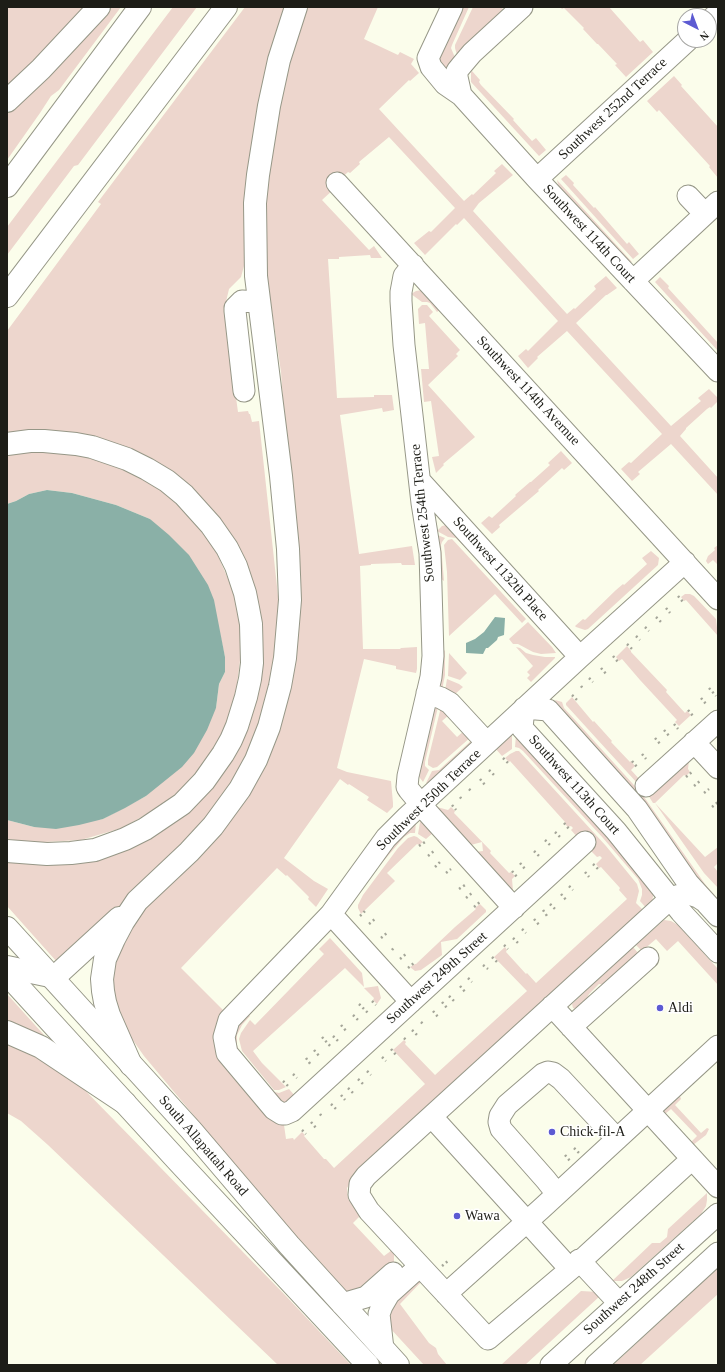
<!DOCTYPE html>
<html>
<head>
<meta charset="utf-8">
<style>
  body { margin:0 }
  #map { position:relative; width:725px; height:1372px; overflow:hidden; background:#fbfdeb; font-family:"Times New Roman",serif }
  canvas { display:block }
  .frame { position:absolute; inset:0; border:8px solid #1d1d17; pointer-events:none }
  .north { position:absolute; left:677px; top:8px; width:40px; height:40px; box-sizing:border-box; background:#fff; border:1px solid #a5a5a2; border-radius:50%; rotate:138deg; font-size:11px; font-weight:700; line-height:16px; text-align:center; color:#1d1d17 }
  .north::after { content:''; display:block; margin:auto; width:14px; height:18px; background:#5c5ad2; clip-path:polygon(50% 0,100% 100%,50% 72%,0 100%) }
</style>
</head>
<body>
<div id="map">
<canvas width="725" height="1372"></canvas>
<div class="frame"></div>
<div class="north">N</div>
</div>
<script>
const context = document.querySelector('canvas').getContext('2d');
context.lineJoin = 'round';
function fillPath(path, color) { context.fillStyle = color; context.fill(path, 'evenodd'); }
const poly = rows => new Path2D(rows.map(r => 'M' + r).join(''));
function strokePath(path, color, width, dash) { context.strokeStyle = color; context.lineWidth = width; context.lineCap = dash ? 'butt' : 'round'; context.setLineDash(dash || []); context.stroke(path); }
function label(font, color, halo, rows, align = 'center') {
  context.font = font + ' "Times New Roman",serif'; context.lineWidth = 3; context.setLineDash([]); context.textBaseline = 'middle'; context.strokeStyle = halo; context.fillStyle = color; for (const [text, x, y, turn = 0] of rows) {
    context.save(); context.translate(x, y); context.rotate((+turn || 0) * Math.PI / 180); context.textAlign = isNaN(turn) ? turn : align; if (halo) context.strokeText(text, 0, 0); context.fillText(text, 0, 0); context.restore();
  }
}
const green = poly([
  [7,7,89,7,7,87],
  [112,7,121,7,59,90,51,96,40,113,7,160,7,114,16,108],
  [173,7,197,7,78,165,74,166,7,255,7,227],
  [245,7,289,7,245,265,244,266,241,277,229,289,224,310,238,412,248,411,249,414,250,414,252,422,259,421,279,605,279,659,247,763,188,844,64,959,57,962,7,906,7,857,77,859,220,770,257,617,170,473,7,437,7,331,101,204,98,202],
  [304,7,378,7,364,39,398,55,400,52,414,59,411,64,419,73,410,81,409,80,379,109,464,201,472,194,473,195,496,173,494,171,502,164,513,175,479,203,473,211,567,314,574,308,575,309,596,289,594,286,606,276,617,288,607,295,606,295,576,323,671,426,701,401,698,398,709,389,718,398,718,401,711,408,710,407,707,409,686,428,686,429,680,436,718,478,718,495,671,444,638,472,640,474,632,481,621,469,629,462,631,463,662,434,567,331,537,357,538,358,528,368,518,356,526,349,528,351,558,321,464,218,457,225,456,224,425,255,414,243,429,231,431,232,455,208,389,137,359,162,360,164,350,173,348,172,332,187,334,189,322,200,369,250,374,246,382,258,371,258,370,255,339,257,339,259,328,259,337,398,374,397,374,395,392,395,394,410,383,412,382,408,340,415,359,554,412,546,415,565,402,565,401,563,371,564,371,565,360,566,363,649,400,649,401,648,417,647,417,669,416,673,396,669,396,666,364,659,337,768,347,772,391,781,393,803,393,807,387,813,367,800,369,797,349,784,348,785,340,779,284,858,314,881,328,889,316,907,308,899,309,897,287,875,286,876,277,868,181,968,226,1013,221,1020,270,1119,276,1123,284,1125,286,1139,293,1138,294,1140,302,1132,305,1135,304,1136,324,1159,326,1159,334,1168,425,1084,393,1050,404,1040,406,1042,405,1044,435,1075,527,991,494,957,505,947,507,950,506,952,526,974,527,973,536,983,627,899,619,890,620,888,601,867,599,868,596,864,602,858,600,856,597,857,579,839,571,830,573,828,571,826,568,827,564,823,565,822,510,761,509,762,505,758,510,754,516,751,519,751,606,846,637,884,639,891,636,903,644,911,352,1180,347,1188,348,1199,361,1215,353,1223,384,1256,392,1250,394,1253,394,1264,369,1291,348,1293,343,1290,298,1240,144,1056,130,1036,118,1012,114,994,113,971,122,939,274,738,291,467,283,401,281,372,265,264,263,231,276,105],
  [457,7,469,7,452,45,451,48,456,60,447,75,440,68,437,54],
  [473,7,502,7,504,12,457,55,455,48,455,45],
  [560,7,609,7,640,42,643,40,653,52,626,77,615,65,617,64,598,44,597,44,583,29,584,28,564,8,562,9],
  [472,71,480,80,479,82,481,85,514,119,513,120,532,141,536,138,546,150,539,156,471,82,471,72],
  [674,76,682,85,681,86,718,127,718,178,709,167,710,166,659,110,657,112,647,101],
  [566,175,574,183,573,185,594,208,595,207,627,244,629,242,639,254,633,259,561,179],
  [557,180,632,262,628,261,559,188],
  [660,277,669,286,668,288,718,343,718,351,655,282],
  [422,290,442,308,437,312,430,303,427,302,422,302,411,294,416,291],
  [422,305,427,305,433,312,429,316,460,350,456,354,458,356,428,385,475,437,443,464,444,465,436,473,432,457,439,456,431,401,424,402,421,369,429,369,425,323,419,324,418,309],
  [561,451,572,463,564,470,562,468,538,490,539,491,499,525,500,527,492,534,481,523,489,516,492,518,516,496,515,495,530,482,531,482,550,465,548,463],
  [27,452,68,453,91,457,125,469,167,493,194,520,215,549,232,588,240,620,242,644,236,693,232,709,224,730,204,764,180,791,154,810,122,828,81,840,44,842,30,842,7,839,7,820,34,827,103,819,146,796,216,708,219,684,225,672,225,657,215,611,150,519,116,505,72,493,47,490,29,494,16,501,7,504,7,455],
  [447,525,467,542,466,548,456,538,448,537,437,531,442,526],
  [435,534,445,538,442,542,441,545,444,581,438,577],
  [452,539,526,619,522,623,495,594,449,636,447,572,444,545,448,540],
  [718,545,718,565,713,560,708,564,706,561,708,556,715,550,714,548],
  [651,551,659,558,658,565,588,629,585,630,576,627,575,626,583,619,585,620,616,590,623,584,624,585,647,564,642,558],
  [685,594,690,594,694,596,716,619,718,636,686,600,684,601,681,597],
  [528,622,552,647,556,653,541,654,533,652,518,644,513,644,509,639],
  [627,646,631,651,631,652,667,690,666,692,685,713,687,711,691,715,679,726,675,722,677,720,640,680,622,659,619,661,616,657],
  [516,647,520,648,526,653,533,655,545,657,555,657,555,658,531,682,527,678,530,675,527,672,533,666],
  [445,650,445,675,442,690,438,683,441,654],
  [449,653,467,673,460,680,448,676],
  [447,679,459,684,463,687,454,695,445,691],
  [572,697,593,722,594,721,612,741,611,742,630,762,631,761,635,766,631,770,641,781,689,760,688,769,690,772,686,776,684,775,655,803,705,857,718,847,718,863,714,867,718,872,718,888,704,873,655,803,653,803,648,795,566,705,566,703],
  [555,700,562,702,564,708,576,721,642,794,705,884,718,899,718,904,557,705],
  [438,707,425,762,425,766,429,770,423,782,417,774,434,709],
  [441,707,450,714,442,721,457,737,465,730,472,736,437,767,433,768,428,765,428,760],
  [510,735,512,735,512,749,502,756,495,748],
  [516,735,570,790,654,891,652,902,647,909,640,901,642,895,642,889,638,879,603,838,523,751,519,748,515,747],
  [473,739,473,743,429,783,426,783,432,771,439,770],
  [437,807,448,810,451,807,455,811,454,813,491,851,490,853,509,873,511,872,515,876,512,879,513,891,510,890,475,852,483,851,482,842,467,846],
  [416,822,415,833,410,833,404,837,381,864,379,858],
  [420,822,425,823,434,832,426,839,418,834],
  [414,836,417,837,423,842,419,845,417,844,387,873,395,881,361,914,358,908,358,905,363,895,398,848,408,838],
  [480,904,486,910,486,912,457,939,441,942,442,955,421,970,415,971,410,967,415,964,416,964,455,927,476,909,475,908],
  [664,920,671,921,678,925,718,969,718,985,678,941,667,951,656,939,642,951,636,945],
  [330,938,362,973,364,987,345,968,253,1051,262,1063,286,1087,279,1090,274,1090,242,1051,239,1039,241,1033,250,1020,255,1025,324,954,319,949],
  [633,947,639,954,607,985,599,984,589,994,584,1004,576,1009,573,1008,572,1004],
  [378,986,381,998,377,1004,373,1000,374,998,364,988],
  [7,994,44,1035,41,1038,7,1024],
  [247,1013,250,1016,242,1025,237,1035,237,1045,239,1052,270,1091,279,1093,289,1089,295,1096,294,1100,288,1102,282,1103,278,1102,273,1098,233,1046,232,1037,234,1027],
  [7,1039,73,1078,285,1295,351,1365,278,1365,48,1145,21,1121,7,1113],
  [680,1096,681,1099,675,1105,701,1133,707,1128,709,1129,706,1135,693,1145,690,1143,697,1136,671,1109,665,1114,662,1112,677,1098],
  [707,1193,707,1200,706,1206,701,1214,631,1277,622,1281,612,1281,652,1243,660,1243,667,1237,668,1229],
  [718,1268,718,1294,640,1365,613,1365],
  [417,1280,422,1281,400,1304,429,1343,436,1348,438,1354,447,1365,424,1365,389,1327,387,1309],
  [581,1291,598,1292,600,1296,525,1365,501,1365]
]);
const water = poly([
  [47,490,72,493,116,505,150,519,169,535,189,555,208,585,214,600,225,657,225,672,219,684,216,708,207,730,194,753,182,767,146,796,125,808,103,819,79,825,56,829,34,827,7,820,7,504,16,501,29,494],
  [495,617,505,618,504,635,498,637,497,640,488,648,486,648,483,654,466,653,466,643,475,639,484,632]
]);
const path = poly([
  [678,596,683,602],
  [666,608,670,613],
  [656,617,662,623],
  [645,627,649,631],
  [636,636,640,640],
  [627,644,633,650],
  [613,656,618,662],
  [601,668,607,675],
  [589,678,593,682],
  [581,686,584,690],
  [709,688,716,696],
  [572,695,577,700],
  [701,698,706,704],
  [688,710,693,716],
  [674,724,678,729],
  [664,730,670,737],
  [655,738,661,745],
  [642,754,646,759],
  [503,758,508,763],
  [632,761,637,767],
  [489,770,494,775],
  [686,777,692,772],
  [480,779,485,785],
  [694,786,700,781],
  [469,789,472,792],
  [704,793,709,789],
  [460,797,463,801],
  [452,805,456,810],
  [712,807,718,802],
  [564,823,569,829],
  [555,832,560,837],
  [545,840,551,846],
  [419,846,425,842],
  [534,851,539,856],
  [428,856,434,851],
  [520,863,525,869],
  [593,864,598,869],
  [435,867,442,860],
  [512,871,517,877],
  [585,872,589,877],
  [446,873,451,869],
  [569,886,573,890],
  [459,889,465,885],
  [561,894,567,901],
  [466,898,472,893],
  [550,904,555,909],
  [474,907,480,902],
  [543,910,547,916],
  [360,916,366,910],
  [534,919,540,926],
  [369,924,375,919],
  [522,929,526,933],
  [381,938,388,932],
  [513,938,518,943],
  [504,945,508,949],
  [392,950,395,946],
  [492,957,498,963],
  [400,959,406,954],
  [483,965,488,969],
  [408,968,414,963],
  [468,978,472,982],
  [460,986,466,993],
  [449,996,454,1001],
  [372,1001,376,1005],
  [442,1002,447,1008],
  [359,1004,368,1013],
  [433,1011,438,1017],
  [353,1015,359,1021],
  [421,1022,424,1025],
  [341,1025,347,1032],
  [412,1030,417,1035],
  [333,1036,338,1041],
  [322,1037,331,1047],
  [404,1038,407,1041],
  [391,1049,396,1055],
  [314,1050,320,1057],
  [382,1057,386,1061],
  [306,1058,311,1065],
  [367,1071,371,1075],
  [293,1074,297,1078],
  [358,1079,364,1085],
  [283,1081,288,1086],
  [348,1088,354,1094],
  [341,1095,345,1100],
  [331,1104,337,1110],
  [320,1114,323,1118],
  [311,1122,316,1128],
  [302,1130,306,1134],
  [574,1148,579,1153],
  [565,1155,570,1161],
  [442,1266,448,1261]
]);
const minor = poly([
  [452,7,428,58,431,67,445,84,461,95,537,179,718,371],
  [709,21,718,13],
  [461,95,457,77,457,71,461,66,472,53,522,7],
  [537,179,688,40],
  [337,183,718,599],
  [688,196,705,214],
  [413,265,404,276,401,292,401,301,404,345,422,503,430,553,433,656,431,677,408,776,407,787,409,790,428,813,514,908],
  [633,281,718,202],
  [244,391,235,311,235,308,242,301,259,302],
  [420,481,580,657],
  [427,693,441,698,450,703,487,743],
  [694,742,718,768],
  [646,786,718,721],
  [585,842,292,1111,285,1114,282,1114,274,1109,227,1053,224,1037,229,1020,331,914,386,838,407,817,580,657,685,562],
  [331,914,411,1002],
  [718,916,688,883,637,809,548,710,524,708,522,728,616,831,681,912,718,952],
  [552,1006,718,1187],
  [571,1027,648,958],
  [432,1117,570,1269],
  [692,1159,586,1256,488,1339,369,1211,359,1195,360,1184,366,1176,671,898,686,893,698,897,704,901],
  [557,1194,546,1180,501,1129,499,1122,500,1116,507,1105,543,1074,548,1072,553,1073,561,1079,617,1139],
  [579,1260,619,1303],
  [446,1294,541,1209,718,1046],
  [342,1304,366,1297,393,1273],
  [383,1349,379,1314,382,1306,389,1294,420,1266],
  [551,1365,718,1214],
  [596,1365,718,1253]
]);
const major = poly([
  [7,928,191,1130,289,1245,398,1365],
  [7,974,176,1159,368,1365]
]);
const highway = poly([
  [7,101,41,69,99,7],
  [7,186,140,7],
  [7,296,226,7],
  [7,444,30,441,44,441,76,444,92,447,127,459,147,469,167,481,184,495,211,525,227,548,236,566,245,593,248,608,251,624,252,663,250,679,246,697,237,726,231,740,223,754,204,781,182,804,145,829,125,839,95,850,71,853,47,854,7,851],
  [7,967,50,976,59,973,119,918],
  [7,1032,41,1047,125,1103],
  [131,1065,109,1015,105,1002,103,991,102,979,105,959,114,939,123,922,137,901,189,852,213,826,240,789,256,760,269,727,280,686,285,658,290,600,288,549,281,476,256,276,255,203,258,175,269,106,279,60,296,7]
]);
const markers = [
  [660,1008,4,"#5c5ad2"],
  [552,1132,4,"#5c5ad2"],
  [457,1216,4,"#5c5ad2"]
];
const streetNames = [
  ["Southwest 252nd Terrace",613,109,-43],
  ["Southwest 114th Court",589,234,47],
  ["Southwest 114th Avernue",528,391,47],
  ["Southwest 254th Terrace",423,513,-96],
  ["Southwest 1132th Place",500,569,48],
  ["Southwest 113th Court",574,785,48],
  ["Southwest 250th Terrace",429,800,-44],
  ["Southwest 249th Street",437,978,-42],
  ["South Allapattah Road",203,1146,49],
  ["Southwest 248th Street",634,1289,-42]
];
const poiNames = [
  ["Aldi",668,1008],
  ["Chick-fil-A",560,1132],
  ["Wawa",465,1216]
];
fillPath(green, '#edd6cd');
fillPath(water, '#8ab0a7');
strokePath(minor, '#969787', 23);
strokePath(major, '#969787', 24);
strokePath(highway, '#969787', 24);
strokePath(path, '#a5a699', 2.5, [2, 3]);
strokePath(minor, '#fff', 21);
strokePath(major, '#fff', 22);
strokePath(highway, '#fff', 22);
for (const [x, y, r, color] of markers) { const dot = new Path2D(); dot.arc(x, y, r, 0, 2 * Math.PI); context.fillStyle = color; context.fill(dot); strokePath(dot, '#fff', 1.5); }
label('14px', '#1d1d17', '#fff', streetNames);
label('14px', '#1d1d17', '#fff', poiNames, 'left');
</script>
</body>
</html>
